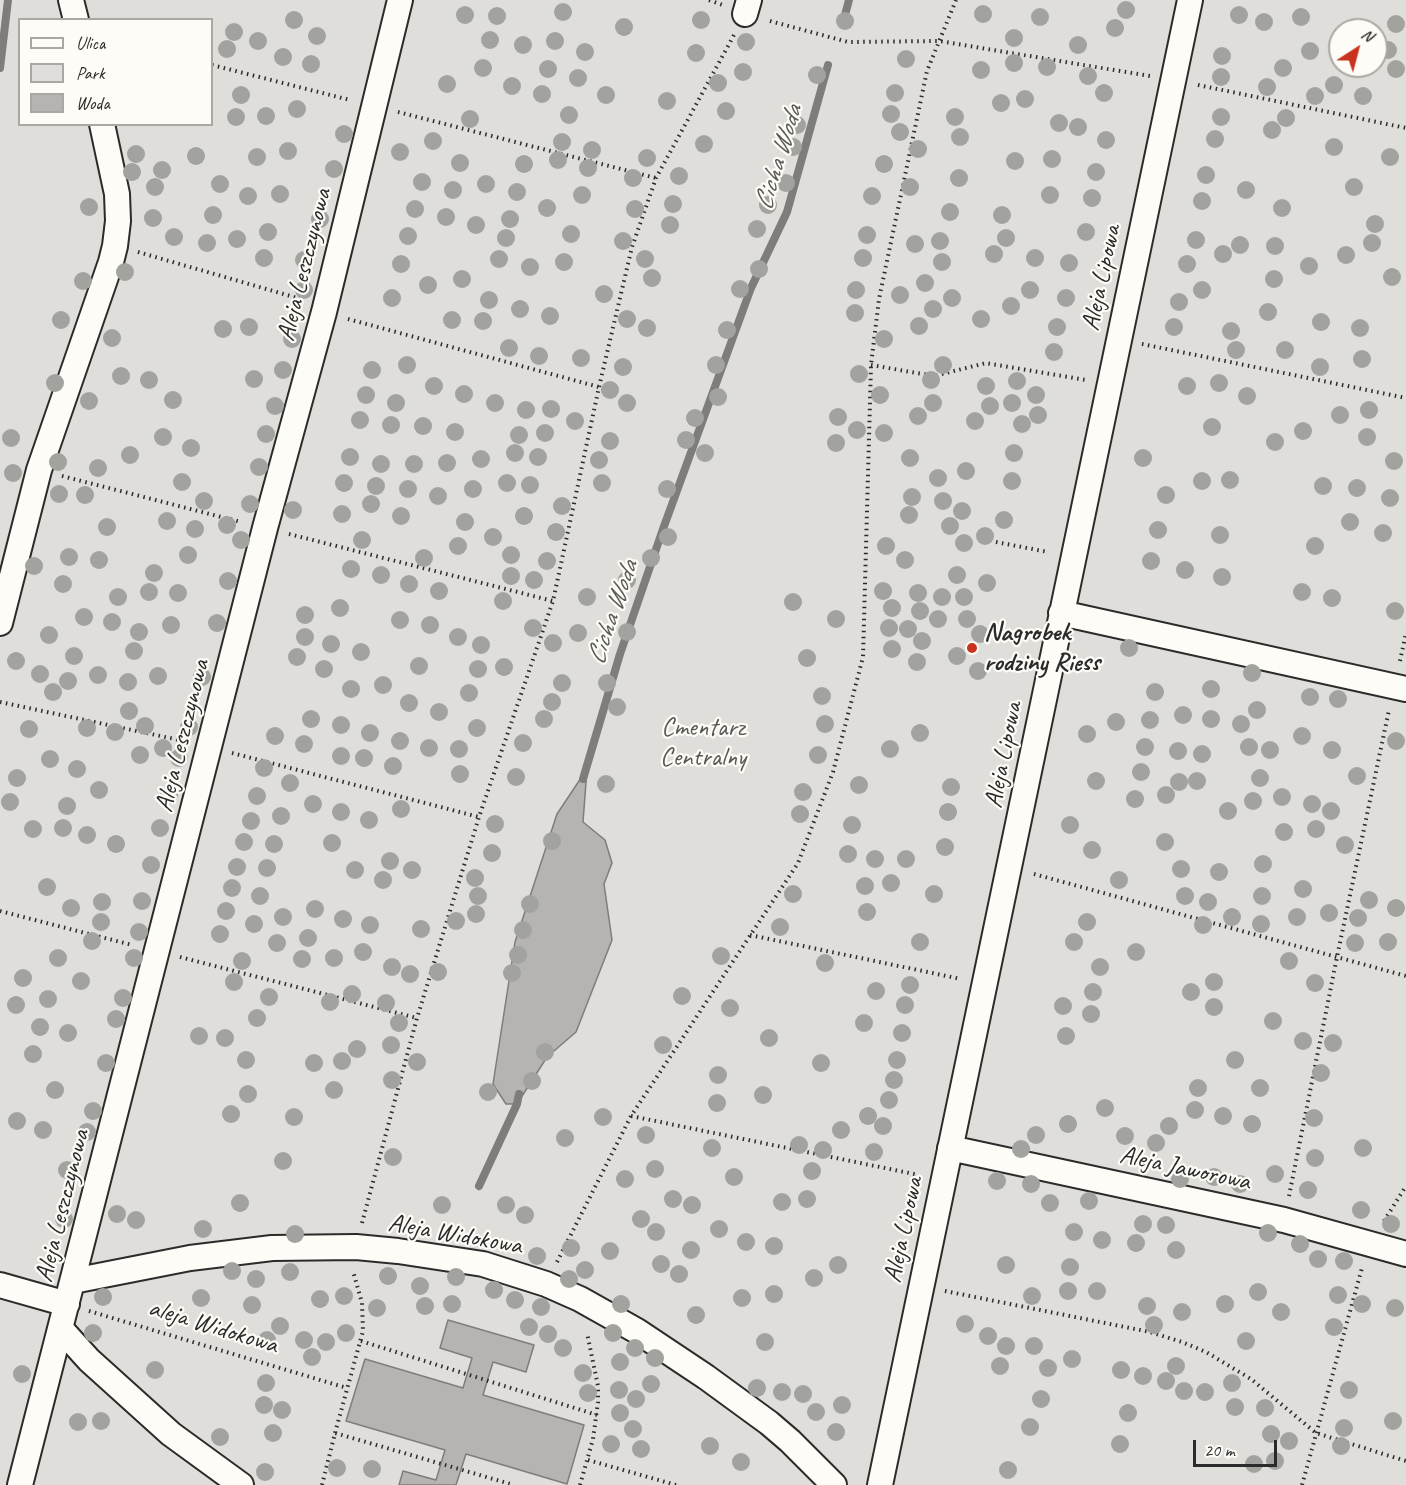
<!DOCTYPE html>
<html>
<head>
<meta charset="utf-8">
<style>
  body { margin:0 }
  #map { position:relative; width:1406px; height:1485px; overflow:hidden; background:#fdfcf7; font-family:Caveat,sans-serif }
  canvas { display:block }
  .legend { position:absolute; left:18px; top:18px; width:195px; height:108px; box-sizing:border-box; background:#fdfcf7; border:2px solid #a9a8a5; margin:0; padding:8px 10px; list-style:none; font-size:18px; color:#2b2b2b }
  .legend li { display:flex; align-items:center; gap:12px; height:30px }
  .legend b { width:30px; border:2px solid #a9a8a5 }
  .north { position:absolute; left:1328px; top:18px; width:60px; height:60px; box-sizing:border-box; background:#fdfcf7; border:2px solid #a9a8a5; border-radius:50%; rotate:36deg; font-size:16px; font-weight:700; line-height:24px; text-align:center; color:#2b2b2b }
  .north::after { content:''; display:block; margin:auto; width:21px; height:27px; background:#c8321e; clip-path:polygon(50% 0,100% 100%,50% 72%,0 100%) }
  .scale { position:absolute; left:1193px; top:1440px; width:84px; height:27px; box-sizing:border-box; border:3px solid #2b2b2b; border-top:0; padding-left:8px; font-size:18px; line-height:21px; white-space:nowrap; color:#2b2b2b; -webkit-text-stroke:4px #fdfcf7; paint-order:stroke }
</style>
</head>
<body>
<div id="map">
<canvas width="1406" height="1485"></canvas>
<ul class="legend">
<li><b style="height:8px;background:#fdfcf7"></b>Ulica</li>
<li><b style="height:16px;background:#dfdeda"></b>Park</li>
<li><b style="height:16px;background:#b5b4b1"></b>Woda</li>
</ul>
<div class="north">N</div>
<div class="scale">20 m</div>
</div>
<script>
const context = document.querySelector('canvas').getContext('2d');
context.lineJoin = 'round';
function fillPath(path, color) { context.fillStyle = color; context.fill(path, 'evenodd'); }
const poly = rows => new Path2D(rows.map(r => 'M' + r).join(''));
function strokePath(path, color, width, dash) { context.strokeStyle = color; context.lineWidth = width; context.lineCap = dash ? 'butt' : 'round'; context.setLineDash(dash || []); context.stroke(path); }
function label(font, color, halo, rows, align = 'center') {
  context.font = font + ' Caveat,sans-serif'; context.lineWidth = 4.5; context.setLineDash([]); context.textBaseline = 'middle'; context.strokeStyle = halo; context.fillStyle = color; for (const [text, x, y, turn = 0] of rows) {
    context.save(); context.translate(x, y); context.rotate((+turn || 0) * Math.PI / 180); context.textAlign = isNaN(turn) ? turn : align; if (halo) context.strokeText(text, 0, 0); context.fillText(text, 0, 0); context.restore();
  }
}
const green = poly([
  [0,0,1406,0,1406,1485,0,1485],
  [20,20,212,20,212,124,20,124],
  [1340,30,1376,30,1376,66,1340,66]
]);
const water = poly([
  [587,769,583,822,605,840,612,863,604,884,612,940,576,1032,547,1057,517,1104,506,1104,493,1084,515,942,557,814,587,769],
  [448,1320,534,1345,526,1372,493,1362,483,1395,584,1425,567,1484,466,1454,456,1485,399,1485,403,1471,436,1480,445,1450,346,1421,365,1359,463,1388,472,1358,440,1348,448,1320]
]);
const stream = poly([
  [845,15,849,0],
  [0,68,8,0],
  [583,779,620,654,663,529,751,288,787,212,828,65],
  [479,1186,517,1104,519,1094]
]);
const path = poly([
  [709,0,723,5],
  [770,21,848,42,939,41,1150,76],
  [212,65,350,100],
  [1198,85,1406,128],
  [398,112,656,178],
  [138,252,301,299],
  [348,319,599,387],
  [1142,344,1406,398],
  [871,365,934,376,986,363,1086,380],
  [62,476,241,522],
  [289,534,553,601],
  [996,542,1048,552],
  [1400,661,1406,633],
  [0,702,184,741],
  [232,753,479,817],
  [1034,874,1406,976],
  [0,911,132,945],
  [750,935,961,979],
  [180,957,417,1018],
  [631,1116,919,1175],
  [1289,1196,1337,957,1389,710],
  [1384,1221,1406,1186],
  [362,1223,417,1018,479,817,553,601,599,387,632,247,656,178,734,35],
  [557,1262,631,1116,798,863,833,772,863,657,871,365,879,299,927,71,956,0],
  [945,1291,1150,1332,1182,1342,1206,1352,1251,1379,1316,1433,1406,1461],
  [89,1311,347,1388],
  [361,1341,597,1415],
  [335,1433,363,1331,362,1303,353,1271],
  [588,1460,676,1485],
  [322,1485,335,1433,514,1485],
  [580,1485,593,1439,598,1402,598,1386,587,1333],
  [1302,1485,1362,1268]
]);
const street = poly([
  [71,0,76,20],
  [745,14,749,0],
  [1061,613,1406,689],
  [0,623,39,470,111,262,115,246,118,221,117,194,102,124],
  [950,1148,1284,1220,1406,1254],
  [73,1281,190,1258,272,1248,356,1247,398,1251,483,1264,546,1284,580,1299,637,1331,706,1377,769,1423,790,1441,834,1485],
  [0,1285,67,1304],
  [61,1329,89,1360,171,1434,241,1485],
  [20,1485,265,528,324,312,400,0],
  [880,1485,1190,0]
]);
const trees = [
  [1126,10],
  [563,12],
  [983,14],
  [465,15],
  [1239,15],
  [497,16],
  [1040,17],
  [1301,17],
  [294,20],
  [701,20],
  [845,21],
  [1264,22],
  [1396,24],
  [624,27],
  [1115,28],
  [234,32],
  [317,36],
  [1014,38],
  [490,40],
  [258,41],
  [555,41],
  [746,42],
  [523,45],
  [1078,45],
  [227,49],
  [1388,50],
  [1310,51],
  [585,52],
  [696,53],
  [1222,56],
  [283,57],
  [906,59],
  [1014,63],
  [311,64],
  [1047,67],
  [483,68],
  [1283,68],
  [548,69],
  [1396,69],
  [981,70],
  [743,72],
  [817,75],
  [1088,76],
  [1221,77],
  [578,78],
  [718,83],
  [447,84],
  [1334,85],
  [512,86],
  [1267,87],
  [895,93],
  [1104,93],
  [542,94],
  [241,95],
  [606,95],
  [1315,96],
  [1363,96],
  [1025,99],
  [667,101],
  [1001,103],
  [297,109],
  [726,111],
  [891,114],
  [569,115],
  [266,116],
  [236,117],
  [955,117],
  [1221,117],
  [1286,118],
  [470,119],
  [1059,123],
  [797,125],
  [1078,127],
  [1272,130],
  [900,132],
  [344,134],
  [960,137],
  [1215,139],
  [1106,140],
  [433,141],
  [562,142],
  [704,144],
  [793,147],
  [1334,147],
  [918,149],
  [592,150],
  [288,151],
  [400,152],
  [136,154],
  [196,156],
  [257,157],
  [1390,157],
  [647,158],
  [1052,159],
  [558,160],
  [1015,161],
  [460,163],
  [524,164],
  [884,164],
  [588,168],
  [334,169],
  [162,170],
  [132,172],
  [1096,172],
  [1206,175],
  [679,176],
  [633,178],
  [959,178],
  [422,182],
  [786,183],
  [220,184],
  [486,184],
  [155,187],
  [910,187],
  [1354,187],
  [453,190],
  [1246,190],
  [517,192],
  [280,194],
  [582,195],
  [1050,195],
  [248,196],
  [872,196],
  [1092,198],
  [1202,201],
  [673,204],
  [768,205],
  [89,207],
  [547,208],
  [1282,208],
  [415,209],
  [635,209],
  [950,212],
  [213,215],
  [1002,215],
  [446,217],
  [153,218],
  [320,219],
  [510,219],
  [1375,224],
  [476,225],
  [670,225],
  [757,229],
  [268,232],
  [1086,232],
  [571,234],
  [867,235],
  [408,236],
  [174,237],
  [506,238],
  [1006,238],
  [237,239],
  [1196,240],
  [623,241],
  [940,241],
  [207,243],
  [1372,243],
  [915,244],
  [1240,245],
  [1275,246],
  [994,254],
  [1223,254],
  [1346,255],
  [264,258],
  [863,258],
  [1035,258],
  [499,259],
  [645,259],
  [304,260],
  [564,262],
  [942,262],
  [1069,263],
  [401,264],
  [1187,264],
  [1309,266],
  [530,267],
  [759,269],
  [125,272],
  [1392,277],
  [652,278],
  [462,279],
  [1274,279],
  [83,281],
  [925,283],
  [428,285],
  [740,289],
  [304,290],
  [856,290],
  [1030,290],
  [1202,290],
  [604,294],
  [900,295],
  [392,298],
  [952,298],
  [1066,298],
  [489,300],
  [1179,302],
  [1011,306],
  [520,309],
  [933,309],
  [1268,312],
  [855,313],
  [550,316],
  [627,319],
  [981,319],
  [61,320],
  [452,320],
  [483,321],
  [1321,322],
  [919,326],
  [249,327],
  [1057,327],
  [1174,327],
  [647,328],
  [1360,328],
  [223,329],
  [727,330],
  [1231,331],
  [112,338],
  [292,339],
  [884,339],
  [509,348],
  [1236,350],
  [1285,350],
  [1054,352],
  [539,356],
  [581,358],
  [1362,359],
  [407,365],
  [716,365],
  [943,365],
  [623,367],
  [1320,367],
  [283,370],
  [372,370],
  [859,374],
  [121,376],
  [254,379],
  [149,380],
  [931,380],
  [1017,381],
  [55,383],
  [1219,383],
  [434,386],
  [986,386],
  [1187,386],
  [610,390],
  [464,394],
  [366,395],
  [880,395],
  [1036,395],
  [1247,396],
  [718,397],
  [173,400],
  [89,401],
  [396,403],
  [495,403],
  [627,403],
  [933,403],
  [1012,403],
  [275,406],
  [990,406],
  [551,409],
  [526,410],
  [1369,410],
  [1038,415],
  [1340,415],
  [918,416],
  [838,417],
  [695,418],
  [360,420],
  [575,421],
  [975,421],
  [1022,424],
  [391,425],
  [423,426],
  [1212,427],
  [857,430],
  [1303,431],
  [455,432],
  [545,433],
  [884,433],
  [266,434],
  [519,435],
  [163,437],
  [1367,437],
  [11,438],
  [686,440],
  [610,441],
  [1275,442],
  [836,443],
  [191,448],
  [515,453],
  [705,453],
  [1014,453],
  [130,455],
  [350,457],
  [538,457],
  [910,458],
  [1143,458],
  [481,459],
  [599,460],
  [1394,461],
  [58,462],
  [447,463],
  [381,464],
  [414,464],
  [259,467],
  [98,468],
  [966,471],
  [13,473],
  [938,478],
  [1230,480],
  [1012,481],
  [1202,481],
  [182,482],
  [344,483],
  [507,483],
  [602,483],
  [530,485],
  [376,486],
  [1323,486],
  [1357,488],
  [408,489],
  [473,489],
  [667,489],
  [59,494],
  [85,495],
  [1166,495],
  [438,496],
  [912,497],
  [1390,498],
  [204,501],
  [943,501],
  [250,504],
  [371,504],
  [562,506],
  [293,510],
  [962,511],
  [342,514],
  [909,515],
  [401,516],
  [524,516],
  [1004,520],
  [167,521],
  [465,522],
  [1350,522],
  [227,525],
  [950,526],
  [107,527],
  [195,529],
  [1158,530],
  [556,532],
  [1383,533],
  [1220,535],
  [985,536],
  [493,537],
  [668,537],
  [241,540],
  [362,540],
  [964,543],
  [458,546],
  [886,546],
  [1315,546],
  [188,555],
  [511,555],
  [69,557],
  [424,558],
  [651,558],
  [99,560],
  [905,560],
  [547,561],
  [1151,561],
  [34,566],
  [351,569],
  [1185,570],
  [154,573],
  [381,575],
  [957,575],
  [511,576],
  [1222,577],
  [534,580],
  [627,580],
  [228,581],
  [987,583],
  [63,584],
  [409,584],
  [439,591],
  [883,591],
  [149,592],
  [1302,592],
  [178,593],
  [918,593],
  [118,597],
  [587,597],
  [942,597],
  [964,597],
  [1332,598],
  [503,601],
  [793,602],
  [340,608],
  [892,608],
  [920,611],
  [1395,611],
  [305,615],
  [84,617],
  [836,619],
  [938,619],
  [967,619],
  [400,620],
  [112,622],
  [217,623],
  [171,625],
  [430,625],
  [533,628],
  [889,628],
  [908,629],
  [139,632],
  [627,632],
  [578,633],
  [980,634],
  [49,635],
  [305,637],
  [458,637],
  [922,641],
  [553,643],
  [331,644],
  [481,645],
  [1129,648],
  [892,649],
  [134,651],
  [361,652],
  [74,656],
  [957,656],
  [297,657],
  [807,658],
  [16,661],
  [917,662],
  [419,666],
  [504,667],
  [324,669],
  [478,669],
  [978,671],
  [1252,673],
  [40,674],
  [98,675],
  [158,676],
  [202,677],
  [68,681],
  [128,682],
  [562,683],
  [607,683],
  [383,685],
  [351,689],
  [1211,689],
  [53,692],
  [1155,692],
  [469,693],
  [822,696],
  [1310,697],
  [1338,699],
  [552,702],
  [409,703],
  [617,707],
  [1257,710],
  [129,711],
  [439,712],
  [1183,715],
  [311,719],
  [544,719],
  [1211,719],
  [1150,720],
  [1116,722],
  [825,724],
  [1241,724],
  [341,725],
  [145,726],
  [189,727],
  [87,728],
  [477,728],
  [29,729],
  [115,732],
  [370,733],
  [920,733],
  [1087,734],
  [275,736],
  [1302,736],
  [400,741],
  [1396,741],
  [523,743],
  [304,744],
  [1145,747],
  [1249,747],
  [163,748],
  [429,748],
  [459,749],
  [890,749],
  [1270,750],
  [1332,750],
  [1178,751],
  [1202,754],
  [140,755],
  [818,755],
  [341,756],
  [179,758],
  [364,758],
  [50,759],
  [393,766],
  [264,768],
  [77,769],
  [1141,772],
  [460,774],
  [1357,776],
  [516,777],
  [17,778],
  [1260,778],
  [1096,781],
  [1197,781],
  [1179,782],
  [290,783],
  [606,784],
  [859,785],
  [951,787],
  [99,790],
  [803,792],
  [169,795],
  [1166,795],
  [257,796],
  [1282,797],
  [1135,799],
  [1253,801],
  [10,802],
  [313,804],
  [1312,804],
  [67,806],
  [401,809],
  [1228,811],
  [1331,811],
  [341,812],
  [948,812],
  [800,814],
  [281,816],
  [369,820],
  [251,821],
  [495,824],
  [852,825],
  [1070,825],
  [63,828],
  [160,828],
  [33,829],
  [1316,829],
  [1284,832],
  [87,835],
  [552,841],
  [244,842],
  [1165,842],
  [332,843],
  [116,844],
  [274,844],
  [1345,845],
  [945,847],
  [1092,850],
  [492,853],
  [848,854],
  [875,859],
  [906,859],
  [390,861],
  [1263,864],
  [151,865],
  [237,867],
  [267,868],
  [1181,869],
  [355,870],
  [412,870],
  [1219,872],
  [475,878],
  [383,880],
  [1119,880],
  [891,883],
  [865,886],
  [47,887],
  [232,888],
  [1303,889],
  [793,894],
  [934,894],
  [260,896],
  [478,896],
  [1185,896],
  [1262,896],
  [1369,900],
  [142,901],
  [102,902],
  [1208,902],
  [530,904],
  [71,908],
  [1396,908],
  [315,909],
  [226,911],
  [867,912],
  [1329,913],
  [476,914],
  [283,917],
  [1232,917],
  [1297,917],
  [1358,918],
  [343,919],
  [456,921],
  [101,922],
  [1087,922],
  [254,924],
  [1261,924],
  [370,925],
  [1203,925],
  [780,927],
  [421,929],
  [523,930],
  [139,932],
  [220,934],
  [308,938],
  [92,941],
  [920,942],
  [1074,942],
  [1388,942],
  [277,943],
  [1355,943],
  [363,952],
  [1136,952],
  [518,955],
  [721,956],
  [58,958],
  [134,958],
  [334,958],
  [302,959],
  [242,961],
  [1289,961],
  [825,963],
  [392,967],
  [1100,967],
  [438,972],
  [512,973],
  [410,974],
  [23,978],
  [81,981],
  [234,982],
  [1214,982],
  [1315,983],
  [910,985],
  [876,991],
  [1093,992],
  [1191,992],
  [352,994],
  [682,996],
  [269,997],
  [123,998],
  [48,999],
  [330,1002],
  [386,1003],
  [16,1005],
  [905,1005],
  [1063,1006],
  [1214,1007],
  [730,1008],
  [1091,1014],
  [257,1018],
  [116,1019],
  [1273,1021],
  [399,1023],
  [864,1023],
  [40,1027],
  [68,1033],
  [902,1033],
  [199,1036],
  [1066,1036],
  [225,1038],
  [769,1038],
  [1303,1041],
  [1333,1043],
  [391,1045],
  [663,1045],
  [357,1049],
  [545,1052],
  [33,1054],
  [246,1060],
  [897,1060],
  [1235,1060],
  [342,1061],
  [417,1062],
  [106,1063],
  [314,1063],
  [821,1063],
  [1321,1073],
  [718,1075],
  [392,1080],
  [894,1080],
  [532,1081],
  [1198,1088],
  [1260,1088],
  [55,1090],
  [334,1090],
  [488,1092],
  [248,1094],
  [763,1095],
  [889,1100],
  [717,1103],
  [1105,1108],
  [1195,1110],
  [93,1111],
  [231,1114],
  [868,1116],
  [1223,1116],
  [294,1117],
  [603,1117],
  [1314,1118],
  [17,1121],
  [1068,1124],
  [1252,1124],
  [883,1126],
  [1169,1126],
  [43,1130],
  [841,1130],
  [87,1132],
  [646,1135],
  [1036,1135],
  [1125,1136],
  [565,1138],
  [1156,1143],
  [799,1145],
  [712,1148],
  [1363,1148],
  [1021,1149],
  [823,1150],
  [874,1152],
  [393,1157],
  [1315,1158],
  [283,1161],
  [655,1169],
  [67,1170],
  [812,1171],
  [1275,1174],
  [734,1177],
  [1214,1177],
  [625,1179],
  [1180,1179],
  [997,1181],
  [1031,1184],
  [1240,1184],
  [1308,1190],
  [673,1199],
  [807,1199],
  [1089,1201],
  [782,1202],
  [240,1203],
  [1050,1203],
  [442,1205],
  [506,1205],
  [692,1205],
  [1361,1210],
  [117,1214],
  [525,1215],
  [64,1219],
  [641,1219],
  [136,1220],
  [1143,1224],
  [1391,1224],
  [1166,1225],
  [203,1229],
  [719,1229],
  [656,1232],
  [1074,1232],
  [1268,1233],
  [295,1234],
  [1102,1240],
  [746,1242],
  [1136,1243],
  [1300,1244],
  [774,1246],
  [571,1248],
  [691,1250],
  [1176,1250],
  [610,1251],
  [537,1256],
  [1318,1259],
  [1344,1261],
  [661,1264],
  [838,1265],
  [1006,1265],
  [1070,1267],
  [585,1270],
  [232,1271],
  [290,1272],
  [679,1274],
  [388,1276],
  [456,1277],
  [814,1278],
  [256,1279],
  [569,1279],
  [420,1286],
  [494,1290],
  [1068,1291],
  [1097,1291],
  [1258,1292],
  [774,1294],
  [1338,1295],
  [344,1296],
  [1032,1296],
  [103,1297],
  [201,1298],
  [742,1298],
  [320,1299],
  [515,1300],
  [452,1304],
  [621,1304],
  [1225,1304],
  [1362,1304],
  [252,1305],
  [425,1306],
  [1147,1306],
  [541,1307],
  [377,1308],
  [1395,1308],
  [1182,1312],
  [1281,1312],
  [696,1315],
  [965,1324],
  [1154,1325],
  [280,1326],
  [529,1327],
  [1334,1327],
  [93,1333],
  [346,1333],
  [613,1333],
  [548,1334],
  [988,1336],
  [267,1340],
  [304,1340],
  [1246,1341],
  [326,1342],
  [765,1342],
  [1006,1346],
  [1034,1346],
  [563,1348],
  [635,1348],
  [312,1357],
  [655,1358],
  [1072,1359],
  [620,1362],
  [1000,1366],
  [1176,1366],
  [1048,1368],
  [155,1370],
  [1121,1370],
  [583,1373],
  [22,1374],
  [1143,1376],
  [1166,1381],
  [266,1383],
  [1232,1383],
  [651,1384],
  [757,1388],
  [619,1390],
  [1349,1390],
  [1184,1391],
  [782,1392],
  [1205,1392],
  [588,1393],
  [803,1394],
  [636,1399],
  [1041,1399],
  [264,1405],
  [842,1405],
  [1235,1407],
  [1265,1408],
  [282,1410],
  [816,1412],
  [620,1413],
  [1128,1413],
  [101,1421],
  [1393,1421],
  [78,1422],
  [1030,1427],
  [1344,1428],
  [633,1429],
  [836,1432],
  [273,1433],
  [1271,1434],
  [220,1437],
  [1289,1441],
  [611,1444],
  [1120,1444],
  [710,1446],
  [1341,1446],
  [641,1449],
  [1275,1461],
  [741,1462],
  [1254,1464],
  [337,1468],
  [372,1469],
  [1008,1470],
  [265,1472]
];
const markers = [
  [972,648,6,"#c8321e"]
];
const streetNames = [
  ["Aleja Leszczynowa",305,265,-76],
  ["Aleja Lipowa",1102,278,-78],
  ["Aleja Leszczynowa",183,736,-76],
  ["Aleja Lipowa",1004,755,-79],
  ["Aleja Jaworowa",1185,1169,12],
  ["Aleja Leszczynowa",63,1206,-76],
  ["Aleja Lipowa",904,1230,-78],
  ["Aleja Widokowa",455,1235,10],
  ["aleja Widokowa",213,1327,17]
];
const poiNames = [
  ["Nagrobek",984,633],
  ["rodziny Riess",984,663]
];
const parkNames = [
  ["Cmentarz",703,728],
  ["Centralny",703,758]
];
const waterNames = [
  ["Cicha Woda",779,158,-73],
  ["Cicha Woda",613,613,-71]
];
fillPath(green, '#dfdeda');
fillPath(water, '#b5b4b1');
strokePath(water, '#7e7d7b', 1.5);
strokePath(stream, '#7e7d7b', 8);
strokePath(street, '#2b2b2b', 28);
strokePath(path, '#2b2b2b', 4, [1.5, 4.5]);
strokePath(street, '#fdfcf7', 24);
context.fillStyle = '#a2a29f';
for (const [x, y] of trees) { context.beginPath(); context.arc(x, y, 9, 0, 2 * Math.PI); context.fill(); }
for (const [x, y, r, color] of markers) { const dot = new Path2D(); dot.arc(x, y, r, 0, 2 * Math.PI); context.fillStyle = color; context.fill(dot); strokePath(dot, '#fdfcf7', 2); }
label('26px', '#2b2b2b', '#fdfcf7', streetNames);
label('bold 26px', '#2b2b2b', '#fdfcf7', poiNames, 'left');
label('26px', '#585857', '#fdfcf7', parkNames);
label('italic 27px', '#5b5b5a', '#fdfcf7', waterNames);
</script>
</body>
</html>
